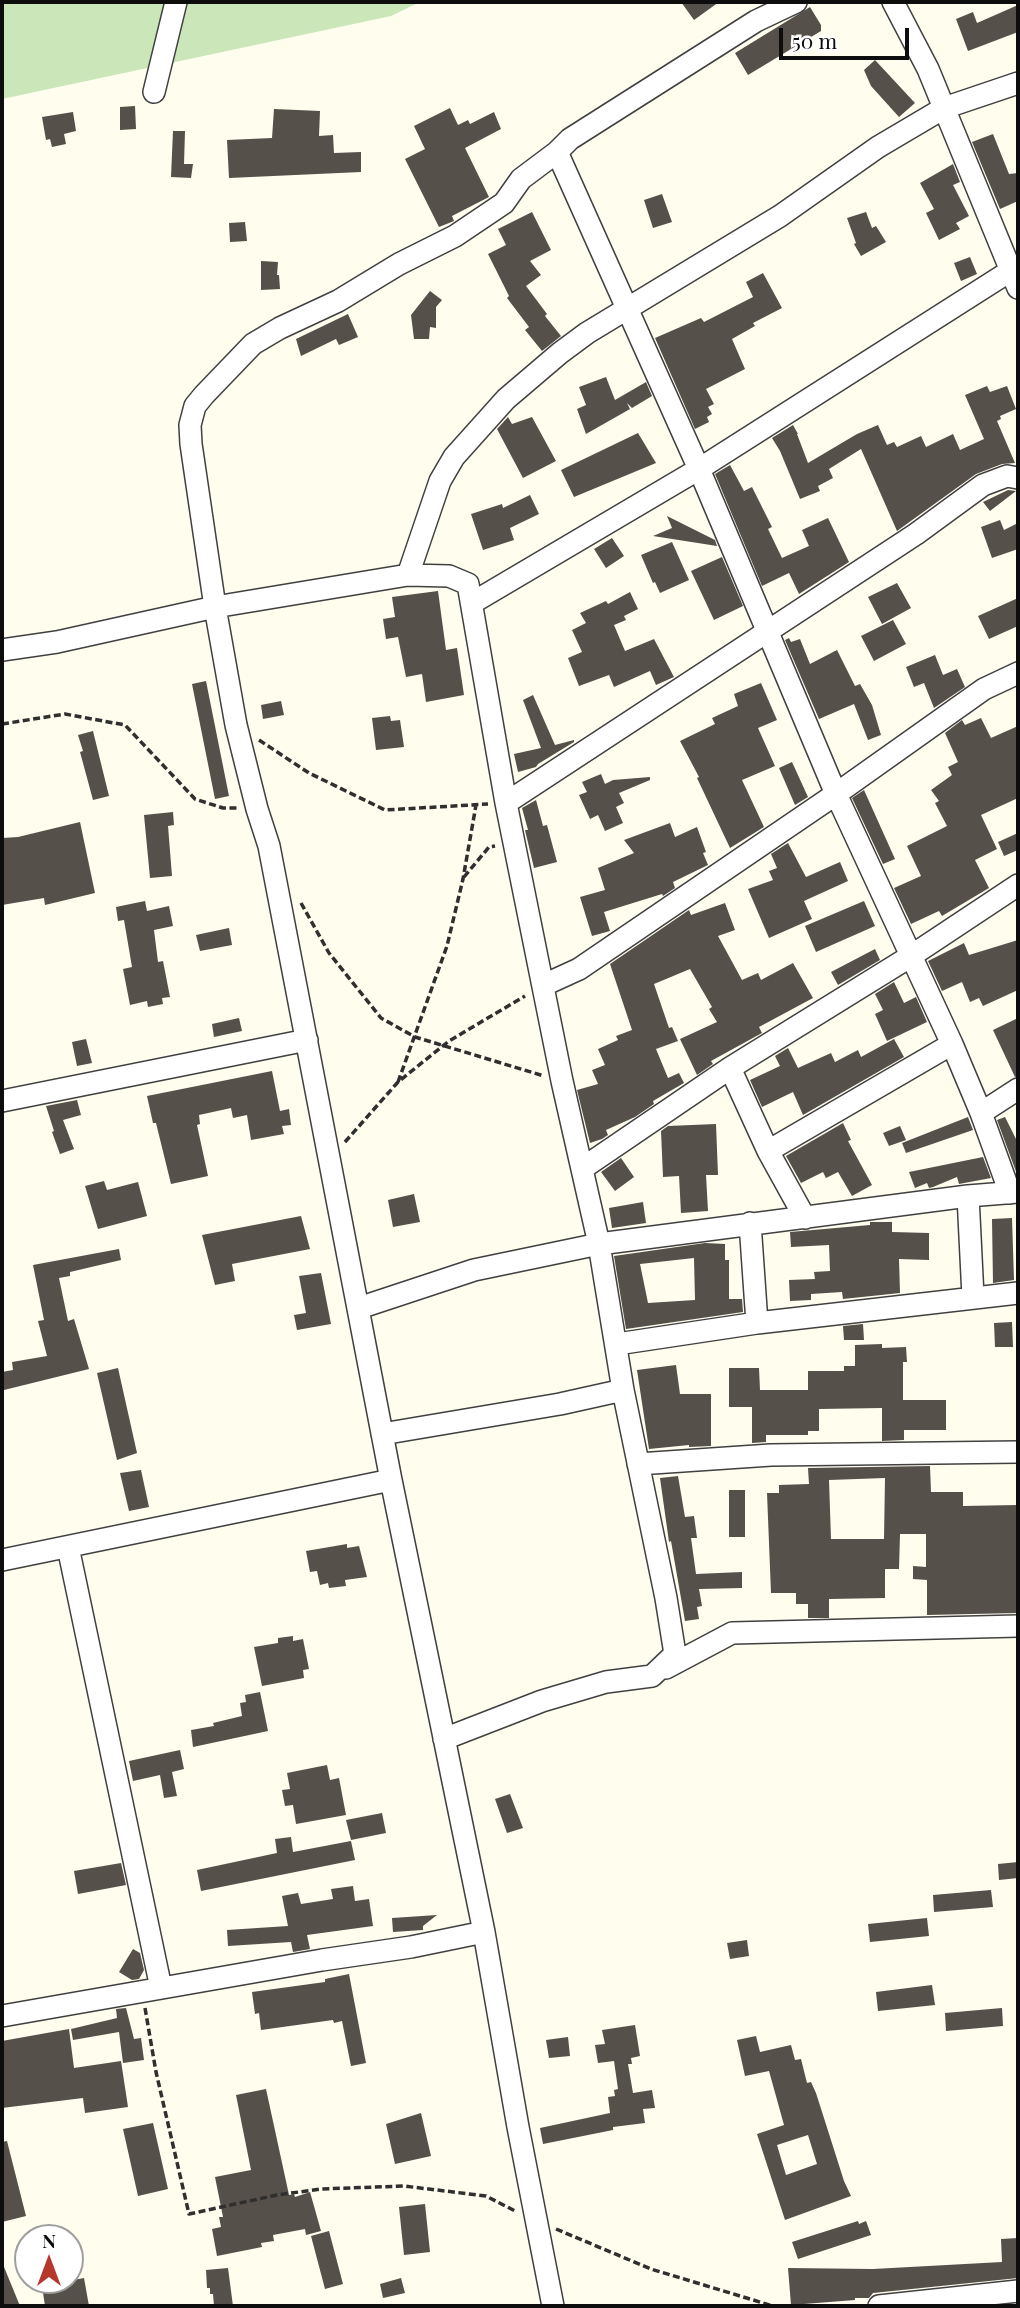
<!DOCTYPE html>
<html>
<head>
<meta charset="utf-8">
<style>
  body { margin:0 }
  #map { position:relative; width:1020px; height:2308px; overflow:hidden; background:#fefdee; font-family:"Playfair Display",serif }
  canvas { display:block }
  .frame { position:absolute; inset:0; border:4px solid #0d0d0d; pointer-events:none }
  .north { position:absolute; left:14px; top:2224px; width:70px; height:70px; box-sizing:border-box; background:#fff; border:2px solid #9e9e9e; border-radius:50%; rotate:0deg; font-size:19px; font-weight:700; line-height:28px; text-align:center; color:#0d0d0d }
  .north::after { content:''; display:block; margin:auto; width:24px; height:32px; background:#b6382c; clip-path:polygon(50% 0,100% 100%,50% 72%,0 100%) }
  .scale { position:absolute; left:779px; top:28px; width:130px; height:32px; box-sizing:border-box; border:4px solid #0d0d0d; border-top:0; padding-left:9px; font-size:21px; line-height:24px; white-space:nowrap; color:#0d0d0d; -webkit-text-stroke:5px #fff; paint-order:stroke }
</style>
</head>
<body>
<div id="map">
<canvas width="1020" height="2308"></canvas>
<div class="frame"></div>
<div class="north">N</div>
<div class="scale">50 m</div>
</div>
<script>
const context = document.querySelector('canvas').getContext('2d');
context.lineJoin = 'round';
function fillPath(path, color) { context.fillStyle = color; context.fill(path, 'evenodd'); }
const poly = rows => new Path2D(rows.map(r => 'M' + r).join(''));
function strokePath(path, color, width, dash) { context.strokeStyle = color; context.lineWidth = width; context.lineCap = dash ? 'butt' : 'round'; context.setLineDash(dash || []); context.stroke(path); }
const green = poly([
  [2,2,420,2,391,16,2,99]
]);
const building = poly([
  [681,2,719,2,694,20],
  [1018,5,1018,32,968,51,956,19,973,12,977,23],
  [810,7,821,25,821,31,748,75,735,53],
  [875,60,915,103,899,117,871,86,864,70],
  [135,106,136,129,120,130,120,107],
  [450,108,458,125,468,120,470,124,494,112,501,129,465,148,489,197,452,216,454,221,439,227,405,159,425,149,414,126],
  [274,109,320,111,319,136,333,135,334,153,361,152,361,172,229,178,227,140,272,138],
  [73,112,76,131,64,134,66,144,52,147,50,139,46,140,42,117],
  [173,131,185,131,184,164,193,164,191,178,171,177],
  [993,134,1009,174,1018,173,1018,201,1000,209,972,142],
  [953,164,960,182,953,185,969,216,956,223,960,229,939,240,926,213,934,209,920,183],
  [662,194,672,222,653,228,644,200],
  [532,212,551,250,530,261,541,275,526,286,547,314,545,316,561,336,542,351,525,330,529,327,507,298,509,296,488,254,506,245,498,229],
  [866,212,872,228,876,226,886,242,861,256,854,244,856,243,847,218],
  [245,222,247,241,230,242,229,223],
  [970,257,977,274,961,281,954,263],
  [261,261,278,262,277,275,279,275,280,289,261,290],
  [763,273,782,308,753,323,755,326,732,339,745,369,706,389,714,404,708,407,712,414,707,417,709,422,695,429,655,338,701,318,704,322,753,297,746,282],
  [430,291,442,300,436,307,436,328,430,327,429,339,414,339,411,315],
  [348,314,358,337,339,345,336,339,301,356,296,339],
  [606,377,615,400,646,382,652,396,632,408,627,403,630,409,586,434,577,409,586,405,579,387],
  [987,386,990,392,1007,386,1016,409,1000,416,1001,419,997,421,1015,463,1002,464,976,474,897,531,861,449,829,469,833,478,818,486,820,491,800,499,780,451,772,438,793,425,798,434,797,434,808,463,857,434,878,425,887,445,894,442,897,447,921,436,926,447,953,434,960,450,984,439,965,395],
  [508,417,512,424,532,417,556,461,523,478,497,429],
  [638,433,656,463,574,497,561,470],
  [730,465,744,491,752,487,772,527,768,529,782,558,809,546,802,530,828,518,849,562,799,594,789,573,762,586,715,474],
  [1008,490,1016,491,990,511,983,502],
  [530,495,539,514,510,528,514,540,483,550,471,514,502,504,503,508],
  [667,516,715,540,717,546,653,536,672,528],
  [1000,520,1004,530,1018,523,1018,549,992,558,981,527],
  [612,538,624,556,606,568,594,549],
  [672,542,689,580,660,593,655,582,653,583,641,555],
  [722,557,743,606,714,620,691,571],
  [897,583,911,608,882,624,868,597],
  [438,591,446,650,457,648,464,695,426,702,422,674,406,677,398,637,386,639,383,619,395,617,392,597],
  [630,592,638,609,624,616,626,620,614,625,625,651,654,639,674,677,656,685,650,671,614,687,609,675,579,686,568,658,582,652,572,630,586,623,580,613,606,601,608,604],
  [1018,598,1018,626,989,639,978,616],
  [893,620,906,644,874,661,861,636],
  [789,638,791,642,800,639,810,664,837,650,855,686,860,684,872,705,881,735,868,740,854,704,819,719,785,640],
  [935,655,943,675,957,669,965,687,934,708,924,683,914,687,906,667],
  [206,681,229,796,215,799,192,684],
  [761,683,777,720,758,728,775,766,742,780,764,827,730,848,697,778,699,777,680,741,715,724,712,718,738,706,734,694],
  [533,695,555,745,574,740,574,742,538,764,536,767,518,772,514,754,541,748,523,700],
  [281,701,284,715,263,719,261,705],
  [390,716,391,721,400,720,404,747,376,750,372,718],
  [981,718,991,738,1018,726,1018,798,981,815,997,849,975,860,989,888,942,916,939,911,911,924,894,888,921,876,907,846,947,826,935,803,939,801,931,790,952,775,948,767,958,762,945,733,962,720,965,725],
  [93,731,109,796,93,800,80,752,83,751,78,735],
  [792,762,808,797,795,805,779,768],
  [601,774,605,784,613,780,650,777,650,780,619,793,624,803,616,807,623,823,605,831,598,815,590,819,579,795,587,792,582,782],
  [864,790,895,859,883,864,852,798],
  [536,800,543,826,547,825,557,862,534,868,525,830,528,830,522,808],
  [173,812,174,825,168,826,172,876,150,878,144,815],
  [80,822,95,893,45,905,44,898,2,905,2,838,18,837],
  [670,823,675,837,697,827,706,852,703,853,708,865,673,882,675,888,663,896,662,894,604,912,610,931,592,936,580,897,605,890,598,868,634,853,624,840],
  [1018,833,1018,850,1004,856,998,842],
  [788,843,806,877,840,862,848,881,804,901,812,919,769,938,748,889,773,880,769,871,777,868,771,854],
  [145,901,147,911,169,906,173,926,154,930,158,962,163,961,170,997,162,998,163,1004,148,1007,147,1001,130,1005,123,969,132,967,124,920,118,921,116,907],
  [864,901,875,926,816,952,805,926],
  [725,903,735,930,718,936,742,980,758,973,761,980,793,963,813,998,759,1027,762,1033,711,1061,713,1064,697,1075,680,1039,717,1022,709,1009,712,1007,690,969,654,984,669,1028,672,1027,678,1041,656,1049,668,1078,679,1073,684,1083,653,1101,654,1104,635,1117,606,1130,608,1135,602,1139,590,1143,577,1090,598,1084,592,1070,605,1065,598,1049,618,1040,616,1036,632,1030,610,964,689,910,691,915],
  [229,928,232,945,200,951,196,935],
  [1018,940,1018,990,983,1006,979,998,970,1002,962,982,942,991,928,961,964,943,969,955],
  [875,949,880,960,838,985,831,972],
  [894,982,904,1003,916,997,927,1022,887,1041,875,1014,883,1010,875,994],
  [239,1018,242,1031,214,1037,212,1024],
  [1018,1018,1018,1076,1015,1077,993,1030],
  [86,1039,92,1063,77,1066,72,1042],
  [894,1039,904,1057,803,1115,793,1092,762,1107,750,1080,780,1066,775,1056,788,1048,798,1068,831,1053,835,1062,858,1050,861,1057],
  [272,1071,280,1111,289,1109,291,1125,282,1126,284,1134,251,1140,247,1115,233,1118,231,1108,199,1115,200,1124,197,1125,208,1176,171,1184,156,1123,153,1123,147,1096],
  [77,1100,81,1115,63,1120,74,1149,60,1154,52,1132,54,1131,46,1106],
  [968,1117,973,1130,906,1153,902,1143],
  [1005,1117,1018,1143,1018,1177,997,1120],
  [843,1123,851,1140,848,1141,872,1185,852,1196,838,1172,826,1178,823,1172,801,1183,786,1156],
  [716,1124,718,1175,706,1175,708,1211,681,1213,679,1176,663,1177,661,1131,668,1126],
  [900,1126,906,1140,889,1146,883,1133],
  [983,1157,991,1178,959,1184,957,1177,933,1187,929,1188,927,1183,915,1188,909,1172],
  [621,1158,634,1177,615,1191,601,1172],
  [104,1181,107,1190,138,1182,147,1216,98,1229,85,1186],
  [414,1194,420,1222,393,1227,388,1200],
  [643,1202,646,1223,612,1228,609,1208],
  [301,1216,310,1249,232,1264,235,1281,215,1285,202,1235],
  [1012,1218,1014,1280,993,1283,992,1219],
  [870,1222,892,1222,892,1232,929,1233,929,1260,899,1259,900,1293,843,1299,842,1292,811,1294,811,1300,790,1301,789,1280,815,1279,814,1272,830,1271,829,1245,791,1247,790,1232,870,1225],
  [705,1243,725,1244,725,1260,729,1260,729,1299,742,1299,743,1312,626,1329,614,1256],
  [694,1258,695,1300,648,1303,640,1264],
  [119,1249,121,1260,70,1272,70,1276,59,1278,68,1321,74,1319,89,1369,4,1390,2,1372,13,1370,12,1362,47,1356,38,1321,44,1320,33,1265],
  [321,1273,331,1324,297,1330,294,1315,306,1313,299,1276],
  [1012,1322,1013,1347,995,1347,994,1323],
  [863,1324,864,1340,844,1340,843,1326],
  [882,1344,882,1348,906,1347,907,1362,903,1362,903,1400,946,1400,946,1430,904,1430,904,1440,882,1441,882,1408,819,1409,819,1431,808,1431,808,1435,766,1435,766,1442,752,1443,752,1407,729,1407,729,1368,759,1368,760,1390,808,1390,808,1371,844,1371,844,1366,855,1366,855,1345],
  [676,1365,680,1394,711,1394,711,1446,689,1447,689,1445,649,1449,637,1370],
  [118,1368,137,1453,117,1460,97,1373],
  [930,1466,931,1492,963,1492,963,1506,1017,1505,1018,1613,927,1615,927,1580,913,1579,913,1566,926,1567,926,1534,900,1534,899,1569,885,1569,885,1598,829,1599,829,1618,808,1618,808,1604,796,1604,796,1593,771,1593,767,1493,779,1493,779,1485,809,1484,808,1468],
  [885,1478,884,1539,831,1539,829,1480],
  [141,1470,149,1507,129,1511,120,1473],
  [678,1476,685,1517,694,1516,697,1538,691,1538,696,1574,742,1572,742,1588,699,1589,702,1606,697,1607,699,1619,685,1621,671,1541,669,1542,660,1478],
  [729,1490,745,1490,745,1537,729,1537],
  [347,1544,347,1548,359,1546,367,1577,345,1580,346,1586,329,1588,328,1583,320,1585,317,1571,310,1572,306,1551],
  [293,1636,293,1641,303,1639,309,1669,303,1670,304,1678,262,1686,254,1647,278,1643,278,1638],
  [260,1692,268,1731,193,1747,191,1730,214,1726,213,1723,242,1716,240,1703,246,1702,245,1695],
  [180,1750,184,1769,172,1772,177,1796,164,1798,160,1775,133,1781,129,1761],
  [327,1765,330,1780,339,1778,346,1815,296,1824,293,1805,285,1806,282,1790,290,1789,287,1773],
  [510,1794,523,1828,507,1833,495,1799],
  [382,1813,386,1833,351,1840,346,1820],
  [291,1837,293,1852,351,1841,355,1860,201,1891,197,1870,277,1853,275,1839],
  [1018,1862,1018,1878,999,1880,998,1864],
  [121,1863,126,1885,78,1894,74,1871],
  [353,1886,355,1901,369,1899,373,1926,307,1935,310,1949,293,1952,291,1942,228,1946,227,1930,288,1926,282,1896,298,1893,301,1904,333,1899,331,1889],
  [991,1890,993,1907,934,1912,933,1895],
  [437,1915,423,1926,423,1930,393,1932,392,1918],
  [927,1918,929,1936,870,1942,868,1924],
  [747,1940,749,1956,730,1959,727,1943],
  [133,1949,140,1953,144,1970,139,1979,132,1980,119,1972],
  [349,1974,366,2063,351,2066,342,2021,334,2023,333,2020,261,2030,259,2013,255,2014,252,1992,325,1982,325,1979],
  [932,1985,935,2005,878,2011,876,1992],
  [126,2008,134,2039,141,2038,144,2060,123,2063,119,2032,73,2040,71,2029,117,2018,116,2009],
  [1002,2008,1003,2026,946,2031,945,2013],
  [635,2025,640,2056,631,2058,632,2064,628,2064,633,2093,652,2090,655,2108,643,2109,645,2123,613,2127,613,2130,543,2144,540,2128,610,2113,608,2097,615,2096,614,2090,618,2089,614,2061,598,2063,595,2045,605,2044,602,2030],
  [69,2029,74,2068,121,2061,128,2107,85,2113,83,2098,2,2108,2,2041],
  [756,2036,760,2052,791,2045,795,2060,801,2059,807,2083,811,2082,816,2093,844,2181,851,2196,785,2220,757,2134,784,2125,769,2071,745,2076,737,2040],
  [808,2135,817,2164,786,2175,777,2145],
  [568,2037,570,2056,549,2058,546,2040],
  [266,2089,289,2195,294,2194,295,2197,310,2192,321,2231,306,2235,305,2229,273,2235,274,2241,261,2243,262,2247,217,2256,212,2229,221,2227,219,2217,223,2217,215,2177,251,2170,236,2095],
  [421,2113,431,2156,395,2164,386,2124],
  [153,2123,168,2189,138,2196,123,2129],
  [7,2141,26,2216,2,2222,2,2142],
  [425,2204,430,2252,404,2255,399,2207],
  [858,2221,859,2224,866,2221,871,2235,798,2259,792,2242],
  [329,2231,343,2284,325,2289,311,2236],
  [1018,2238,1018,2278,873,2293,869,2298,855,2298,855,2300,791,2305,788,2268,873,2269,1002,2262,1001,2239],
  [2,2262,20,2306,2,2306],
  [228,2268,233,2306,214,2306,213,2294,210,2294,210,2288,207,2288,206,2270],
  [84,2278,89,2306,45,2306,42,2286],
  [401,2278,405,2293,383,2298,380,2284]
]);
const path = poly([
  [2,724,65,714,125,725,195,799,223,808,238,808],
  [259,740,309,773,385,810,488,804],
  [464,877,489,847,495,846],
  [301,903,329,953,381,1018,415,1037,544,1076],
  [398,1082,447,946,463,879,476,805],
  [345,1142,398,1082,449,1041,525,996],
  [145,2008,156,2072,189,2214,277,2195,321,2189,404,2186,486,2196,517,2212],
  [556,2229,651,2269,773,2306]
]);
const minor = poly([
  [893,2,928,69,1018,288],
  [154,92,176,2],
  [557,152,699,469,836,794,952,1044,981,1113,1010,1193],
  [408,575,440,481,454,457,506,399,560,353,587,333,780,216,878,147,944,108,1018,83],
  [472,603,699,469,1010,271,1018,269],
  [2,650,57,642,215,607,408,575,449,576,468,584,506,803,562,1081,599,1244,623,1390,666,1598,675,1654,652,1676,606,1682,542,1701,444,1739],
  [506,803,916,534,983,485,1007,476,1018,478],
  [544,985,579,969,836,794,984,689,1018,673],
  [730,1068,768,1151,805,1218],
  [2,1101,307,1040],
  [981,1113,1018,1089],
  [768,1151,952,1044],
  [583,1168,730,1068,911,956,1018,885],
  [968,1196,973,1297],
  [750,1223,757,1323],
  [359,1308,474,1270,599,1244,968,1196,1018,1192],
  [617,1344,757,1323,1018,1293],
  [382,1434,560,1404,623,1390],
  [638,1464,771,1455,1018,1452],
  [68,1547,161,1988],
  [2,1560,391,1480],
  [666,1668,732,1633,1018,1626],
  [2,2016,322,1960,411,1947,484,1932],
  [553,2306,518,2127,484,1932,391,1480,269,846,257,809,236,725,215,607,191,444,190,425,195,406,204,395,253,344,280,328,338,301,399,264,455,236,504,203,521,179,557,152,570,139,756,21,796,2],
  [879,2306,1018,2291]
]);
fillPath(green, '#cbe7ba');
fillPath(building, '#55504a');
strokePath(minor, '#404040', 24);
strokePath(path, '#2f2f2f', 3.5, [7, 3.5]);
strokePath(minor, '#fff', 21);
</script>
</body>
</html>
